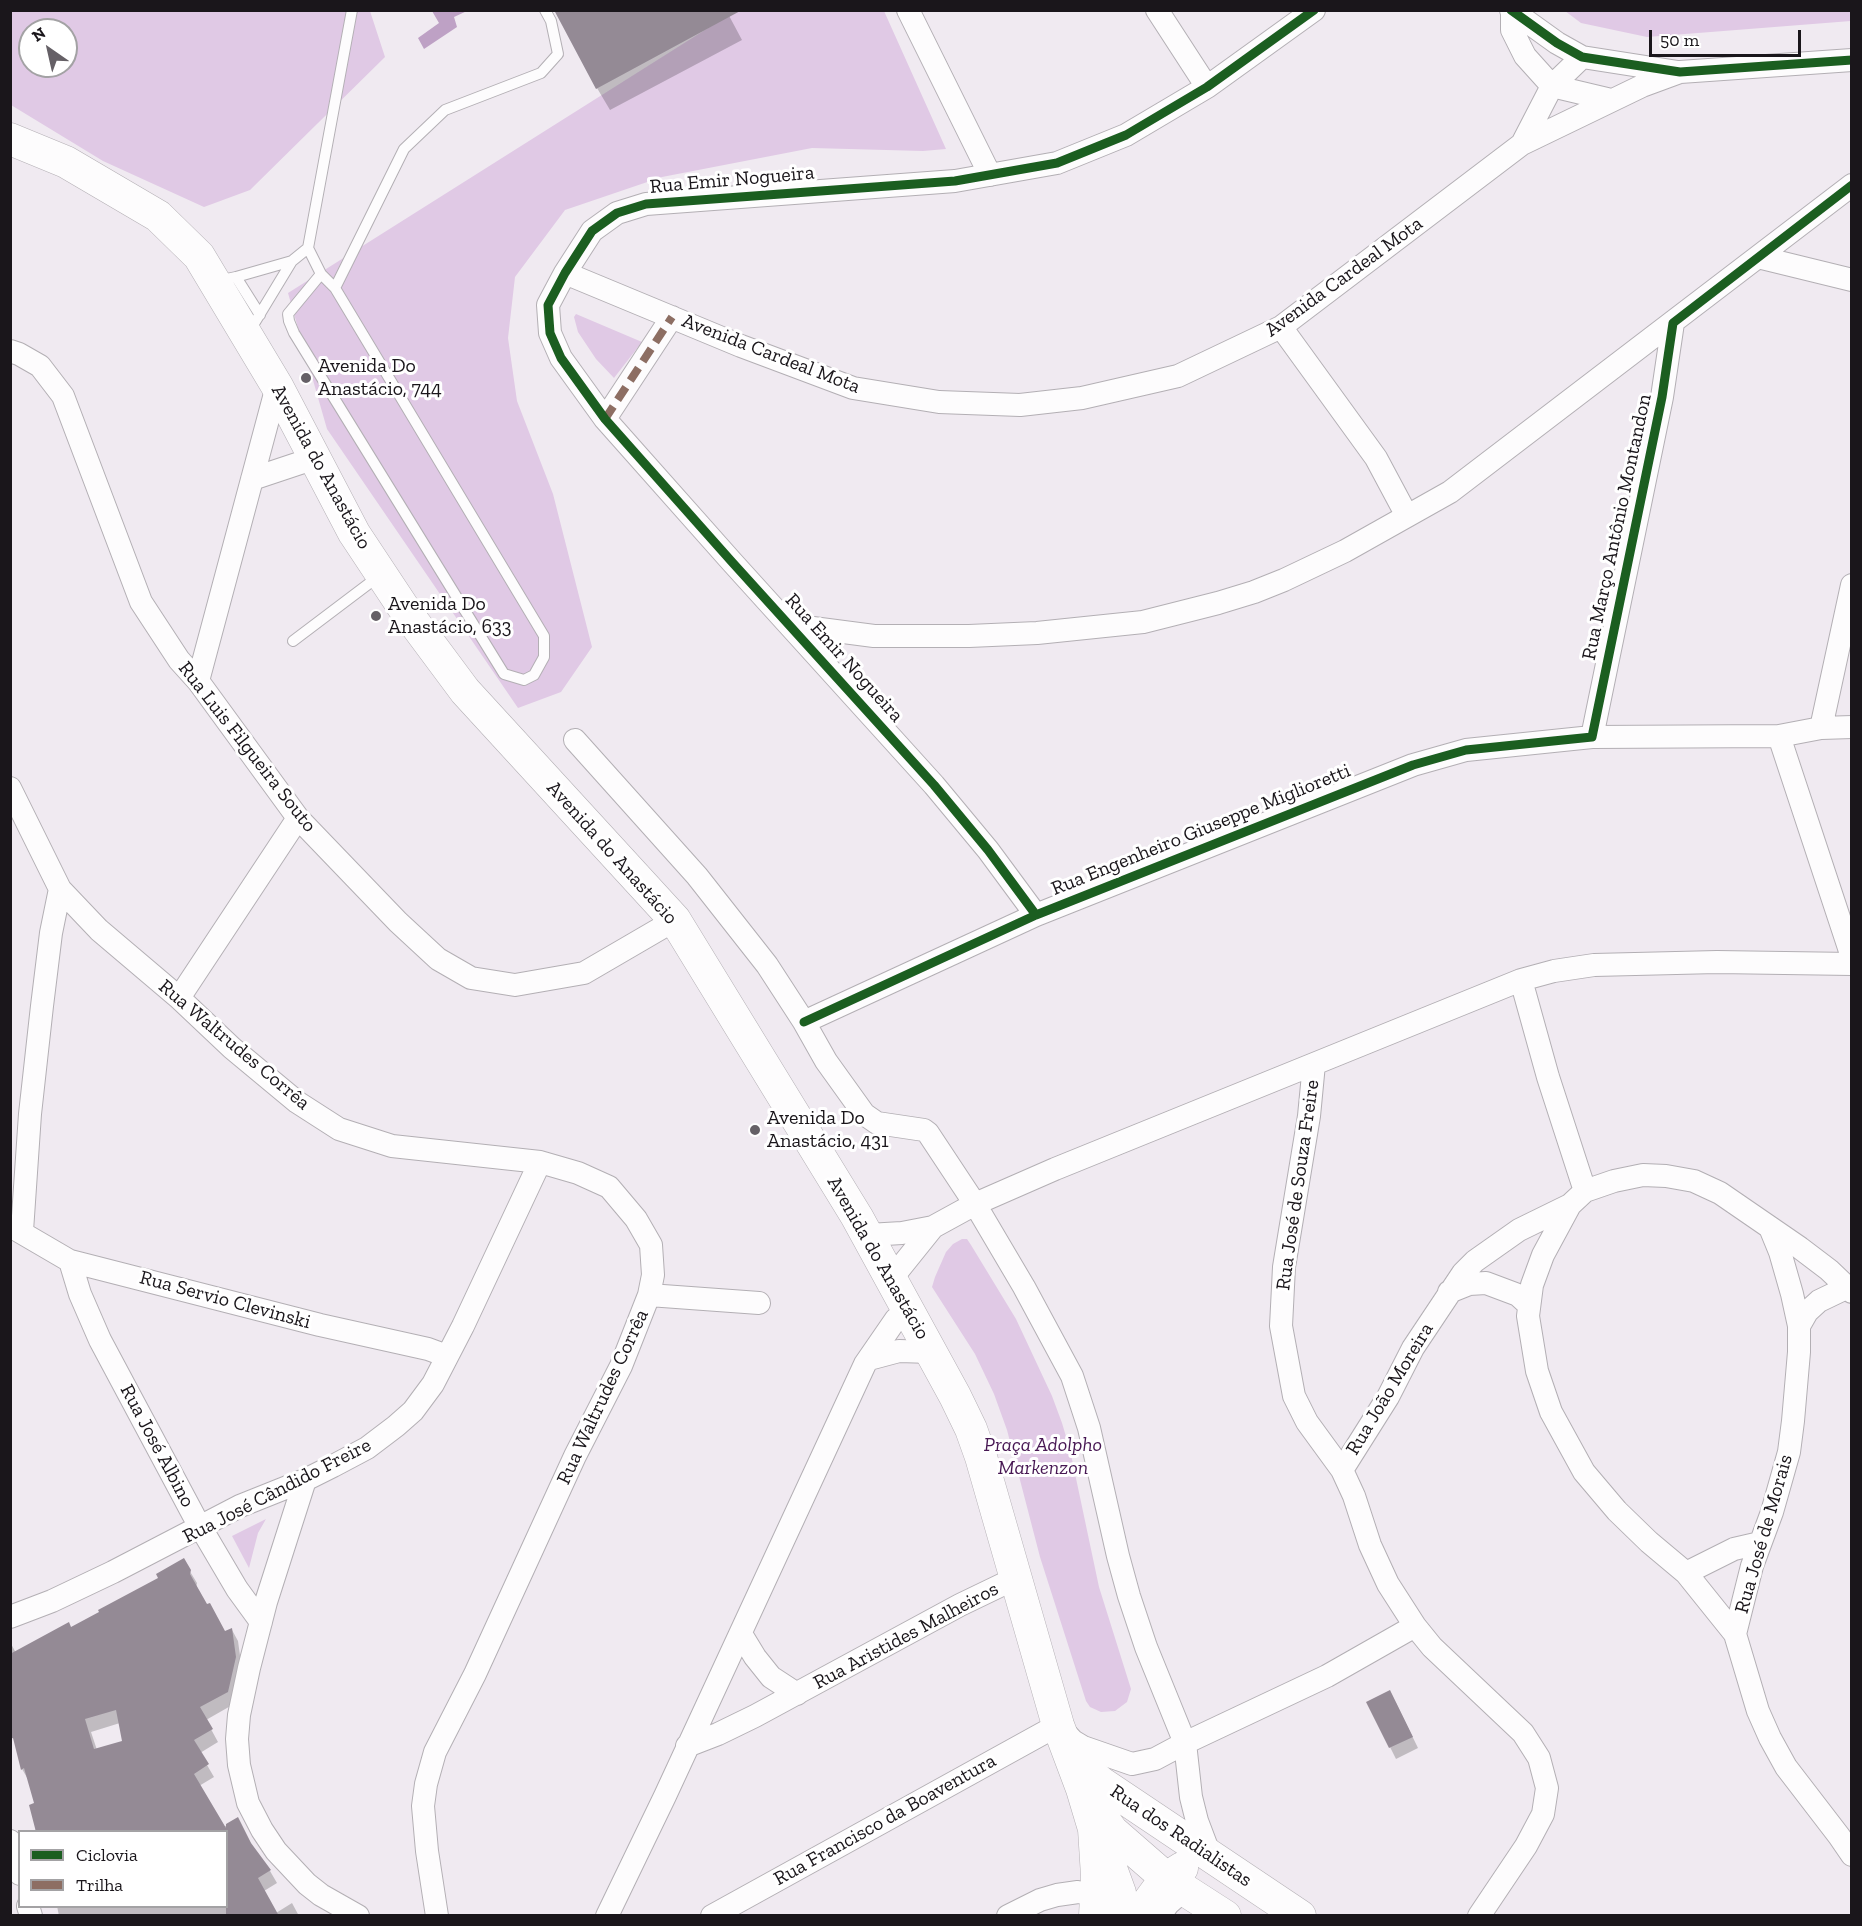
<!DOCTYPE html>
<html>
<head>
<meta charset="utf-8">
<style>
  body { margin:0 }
  #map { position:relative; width:1862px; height:1926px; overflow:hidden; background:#f0eaf1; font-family:"Zilla Slab",serif }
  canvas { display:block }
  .frame { position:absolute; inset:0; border:12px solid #1a161b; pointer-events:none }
  .legend { position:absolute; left:18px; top:1830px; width:210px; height:78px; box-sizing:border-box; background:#fff; border:2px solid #a3a2a4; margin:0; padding:8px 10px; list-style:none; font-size:18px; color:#1a161b }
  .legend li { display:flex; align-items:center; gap:12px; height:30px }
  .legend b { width:30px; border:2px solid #a3a2a4 }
  .north { position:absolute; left:18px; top:18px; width:60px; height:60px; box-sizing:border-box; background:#fff; border:2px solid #a3a2a4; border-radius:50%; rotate:326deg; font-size:16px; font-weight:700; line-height:24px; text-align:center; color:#1a161b }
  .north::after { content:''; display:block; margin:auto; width:21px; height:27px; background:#656066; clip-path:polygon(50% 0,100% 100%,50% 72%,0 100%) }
  .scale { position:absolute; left:1649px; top:30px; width:152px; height:27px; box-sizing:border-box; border:3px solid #1a161b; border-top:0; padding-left:8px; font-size:18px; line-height:21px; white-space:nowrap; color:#1a161b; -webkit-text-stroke:4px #fff; paint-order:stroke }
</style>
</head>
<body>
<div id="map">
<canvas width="1862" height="1926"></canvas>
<div class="frame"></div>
<ul class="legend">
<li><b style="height:8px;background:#1b5e20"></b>Ciclovia</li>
<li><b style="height:8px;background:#8d6e63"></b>Trilha</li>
</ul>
<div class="north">N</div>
<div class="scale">50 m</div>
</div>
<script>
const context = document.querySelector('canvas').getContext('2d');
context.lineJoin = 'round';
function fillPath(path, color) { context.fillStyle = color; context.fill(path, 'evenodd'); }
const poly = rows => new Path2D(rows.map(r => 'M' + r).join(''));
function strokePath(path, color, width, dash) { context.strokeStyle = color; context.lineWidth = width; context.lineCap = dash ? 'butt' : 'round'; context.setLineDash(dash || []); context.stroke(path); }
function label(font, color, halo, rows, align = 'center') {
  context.font = font + ' "Zilla Slab",serif'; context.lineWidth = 6; context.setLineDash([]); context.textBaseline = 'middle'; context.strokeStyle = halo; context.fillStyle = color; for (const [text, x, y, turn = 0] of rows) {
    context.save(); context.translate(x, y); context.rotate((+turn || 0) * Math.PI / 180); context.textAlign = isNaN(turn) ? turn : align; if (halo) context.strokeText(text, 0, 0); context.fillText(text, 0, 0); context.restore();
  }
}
const green = poly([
  [1851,10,1851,21,1647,37,1581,23,1565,11],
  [10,11,370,11,385,57,250,190,204,207,103,161,11,105],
  [30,30,66,30,66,66,30,66],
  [735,11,884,11,946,149,923,151,812,148,662,177,565,210,515,277,508,338,517,401,553,494,592,647,561,692,518,708,327,429,288,293],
  [576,314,642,342,614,378,596,359,578,332,574,317],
  [962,1239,967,1239,971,1245,1016,1319,1052,1396,1062,1423,1070,1450,1099,1587,1131,1689,1127,1702,1115,1711,1101,1712,1090,1707,1086,1701,1040,1557,1007,1430,994,1394,975,1354,932,1287,935,1277,946,1252,953,1244],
  [266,1519,258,1533,249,1568,232,1536]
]);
const water = poly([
  [432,11,467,11,454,17,457,27,424,49,418,38,439,23]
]);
const shadow = poly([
  [726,10,742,40,610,110,597,88],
  [183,1560,197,1583,196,1588,225,1633,232,1630,238,1641,242,1670,234,1704,206,1720,218,1742,200,1753,214,1777,199,1786,224,1827,237,1819,253,1847,270,1871,277,1883,264,1891,276,1913,292,1903,299,1916,59,1916,57,1906,226,1906,226,1832,30,1832,37,1829,36,1804,29,1781,22,1769,17,1745,10,1731,10,1642,16,1653,71,1629,160,1579],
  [120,1723,124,1742,97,1750,91,1732],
  [1368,1703,1396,1703,1418,1748,1396,1759]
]);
const building = poly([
  [554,10,742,10,596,89],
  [184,1558,191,1570,190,1574,207,1604,210,1603,225,1631,232,1628,236,1657,228,1692,200,1707,213,1729,194,1740,209,1764,194,1774,226,1828,226,1824,238,1817,251,1843,271,1870,258,1878,279,1916,226,1916,226,1832,36,1832,29,1805,34,1803,24,1768,21,1770,13,1738,10,1739,10,1654,69,1622,71,1627,99,1612,98,1610,158,1578,156,1574],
  [116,1710,122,1741,94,1749,85,1719],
  [1390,1690,1413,1737,1389,1748,1366,1702]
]);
const lane = poly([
  [308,248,321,274],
  [321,274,335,288,544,636,544,657,534,675,524,680,504,674,294,333,289,321,288,314,321,274],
  [236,277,260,315],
  [217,281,236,277,292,261,308,248,352,10],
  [335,288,404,149,445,110,541,73,558,54,551,21,545,10],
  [249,332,292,261],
  [293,641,379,576]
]);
const street = poly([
  [908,10,990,175],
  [1157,10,1207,87],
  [1511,10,1557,43,1582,57,1678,72],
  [1512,11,1512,30,1525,56,1552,86,1611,100],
  [1522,144,1552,86,1582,57],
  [1758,257,1852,280],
  [565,273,741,346,853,388,939,402,1020,405,1082,398,1178,376,1281,327,1522,144,1642,86,1680,72,1852,60],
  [1281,327,1376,458,1407,516],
  [10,351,19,354,40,366,63,396,141,602,179,660,198,681,298,818,398,922,438,959,471,978,515,985,584,973,675,920],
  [605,419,672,317],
  [252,479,315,458],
  [790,625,874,636,969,636,1037,633,1143,622,1218,603,1254,592,1284,580,1345,551,1450,492,1852,185],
  [198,681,277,386],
  [1821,728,1852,585],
  [1779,736,1852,957],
  [1592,737,1662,397,1673,323],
  [575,740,697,876,767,965,804,1022,826,1061,864,1114,877,1123,924,1130,928,1133,975,1204,1024,1287,1072,1376,1089,1428,1118,1556,1129,1596,1146,1647,1185,1743,1191,1797,1197,1821,1211,1858],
  [10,788,60,889,51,933,42,1006,30,1114,22,1231],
  [60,889,99,930,178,997,232,1048,297,1102,339,1129,392,1146,540,1162,578,1173,609,1187,636,1219,651,1245,653,1275,649,1295,621,1366,575,1456,475,1674,435,1752,426,1784,423,1806,427,1851,437,1916],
  [1036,915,988,850,934,785,732,562,605,419,561,358,550,333,548,305,565,273,592,231,617,213,646,204,955,181,1057,163,1126,135,1207,87,1314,10],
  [1521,980,1548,1077,1585,1191],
  [179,998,298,818],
  [804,1022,1036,915,1413,765,1466,750,1592,737,1779,736,1821,728,1852,727],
  [1314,1064,1309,1116,1284,1267,1281,1326,1294,1396,1307,1422,1342,1470,1354,1496,1370,1545,1388,1584,1415,1626,1432,1647,1523,1733,1539,1758,1547,1788,1543,1814,1526,1846,1479,1916],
  [1570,1205,1543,1255,1532,1285,1528,1316,1537,1371,1551,1412,1584,1472,1617,1511,1649,1542,1686,1573,1735,1634],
  [10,1226,70,1261,320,1325,428,1349,447,1356],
  [1771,1230,1780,1252,1792,1294,1799,1326,1799,1352,1793,1421,1789,1452,1772,1512,1752,1566,1735,1634,1758,1711,1770,1738,1786,1767,1839,1836,1852,1855],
  [868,1235,902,1233,933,1227,975,1204,1055,1169,1521,980,1554,971,1594,965,1717,962,1852,964],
  [70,1261,80,1294,100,1340,194,1516,237,1589,261,1622],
  [892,1278,933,1227],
  [1449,1292,1469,1284,1486,1283,1518,1295,1529,1305],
  [649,1295,759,1303],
  [1799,1326,1807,1312,1819,1301,1846,1288],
  [869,1359,899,1351,931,1352],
  [1342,1470,1388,1397,1413,1348,1463,1273,1475,1261,1519,1230,1570,1205,1585,1191,1614,1181,1643,1175,1666,1176,1694,1181,1720,1193,1800,1248,1829,1270,1852,1292],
  [305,1480,266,1602,249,1668,239,1715,237,1739,239,1765,248,1803,262,1830,276,1851,307,1884,321,1895,358,1916],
  [1686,1573,1734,1549,1760,1543],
  [10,1617,52,1601,113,1572,240,1506,305,1480,333,1466,367,1448,396,1426,413,1411,433,1384,463,1326,540,1162],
  [741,1634,755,1657,771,1677,797,1694],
  [687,1746,718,1734,755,1716,960,1605,1016,1578],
  [10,1841,20,1874],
  [28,1906,31,1916],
  [607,1916,665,1796,865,1364,896,1319,909,1310],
  [712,1916,1058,1725,1073,1741,1083,1747,1132,1764,1155,1759,1185,1743,1327,1676,1415,1626],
  [1008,1916,1040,1900,1057,1895,1078,1892,1097,1895],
  [1160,1916,1168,1904,1185,1889]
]);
const secondary = poly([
  [10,139,66,162,158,216,199,256,277,386,354,533,407,613,465,691,675,920,857,1217,955,1396,971,1429,981,1457,1058,1725,1082,1789,1094,1829,1097,1876,1095,1916],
  [1072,1757,1100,1782,1300,1916],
  [1091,1802,1112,1831,1166,1878,1225,1916],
  [1104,1849,1120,1893,1121,1916],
  [1142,1916,1146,1905,1166,1878,1182,1868]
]);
const quiet = poly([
  [605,419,672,317]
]);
const cycleway = poly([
  [1511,10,1557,43,1582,57,1680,72,1852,60],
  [1036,915,988,850,934,785,732,562,605,419,561,358,550,333,548,305,565,273,592,231,617,213,646,204,955,181,1057,163,1126,135,1207,87,1314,10],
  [804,1022,1036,915,1413,765,1466,750,1592,737,1662,397,1673,323,1852,185]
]);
const markers = [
  [306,378,6,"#656066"],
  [376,616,6,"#656066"],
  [755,1130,6,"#656066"]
];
const streetNames = [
  ["Rua Emir Nogueira",732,180,-5],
  ["Avenida Cardeal Mota",1344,277,-36],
  ["Avenida Cardeal Mota",771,354,21],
  ["Avenida do Anastácio",321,467,61],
  ["Rua Março Antônio Montandon",1617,527,-78],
  ["Rua Emir Nogueira",844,658,48],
  ["Rua Luis Filgueira Souto",247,747,52],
  ["Rua Engenheiro Giuseppe Miglioretti",1201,830,-22],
  ["Avenida do Anastácio",612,853,48],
  ["Rua Waltrudes Corrêa",234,1045,40],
  ["Rua José de Souza Freire",1298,1185,-82],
  ["Avenida do Anastácio",878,1258,60],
  ["Rua Servio Clevinski",225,1300,15],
  ["Rua João Moreira",1390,1389,-59],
  ["Rua Waltrudes Corrêa",603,1397,-65],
  ["Rua José Albino",157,1446,62],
  ["Rua José Cândido Freire",277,1491,-27],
  ["Rua José de Morais",1764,1534,-74],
  ["Rua Aristides Malheiros",906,1636,-28],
  ["Rua Francisco da Boaventura",885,1820,-29],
  ["Rua dos Radialistas",1181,1836,34]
];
const poiNames = [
  ["Avenida Do",318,366],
  ["Anastácio, 744",318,389],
  ["Avenida Do",388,604],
  ["Anastácio, 633",388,627],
  ["Avenida Do",767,1118],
  ["Anastácio, 431",767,1141]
];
const parkNames = [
  ["Praça Adolpho",1043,1445],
  ["Markenzon",1043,1468]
];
fillPath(green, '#e0c9e5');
fillPath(water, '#bea1c5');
fillPath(shadow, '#0003');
fillPath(building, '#948a95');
strokePath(lane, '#b3afb4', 12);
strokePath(street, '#b3afb4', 24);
strokePath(secondary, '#b3afb4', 33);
strokePath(lane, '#fdfcfd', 10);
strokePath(street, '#fdfcfd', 22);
strokePath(secondary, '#fdfcfd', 32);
strokePath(quiet, '#8d6e63', 8, [15, 8]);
strokePath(cycleway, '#1b5e20', 9);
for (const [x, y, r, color] of markers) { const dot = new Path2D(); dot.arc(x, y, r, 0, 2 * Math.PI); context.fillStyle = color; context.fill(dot); strokePath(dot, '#fff', 2); }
label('20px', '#1a161b', '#fff', streetNames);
label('20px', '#1a161b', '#fff', poiNames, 'left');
label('italic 20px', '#471753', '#fff', parkNames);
</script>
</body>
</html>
